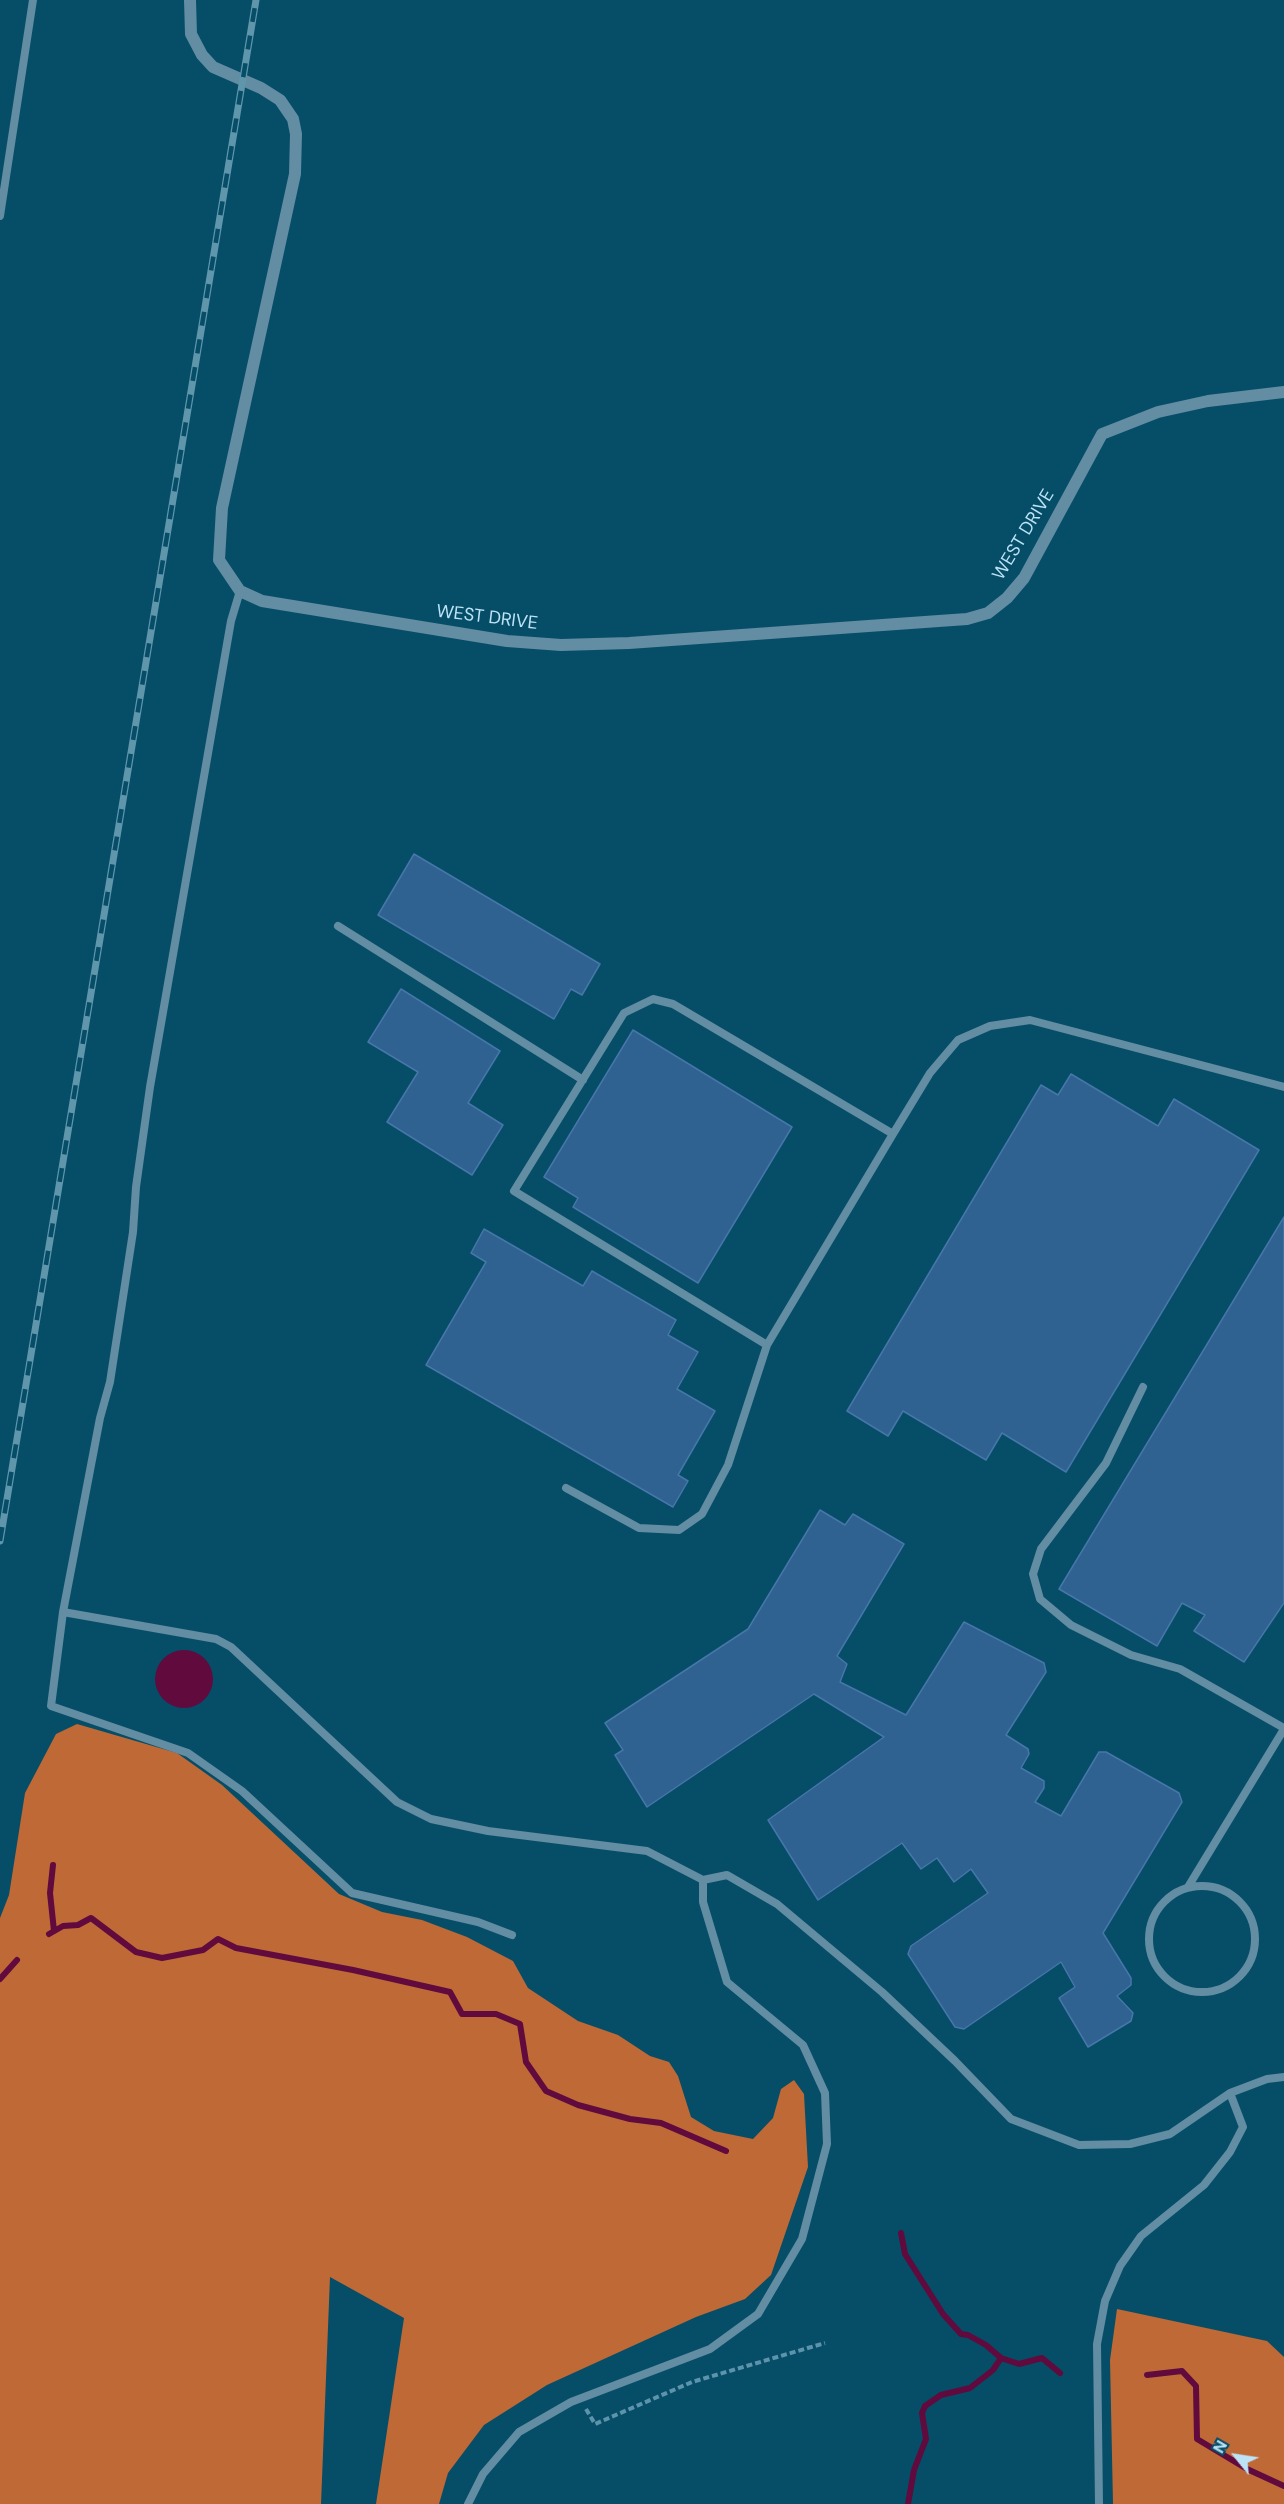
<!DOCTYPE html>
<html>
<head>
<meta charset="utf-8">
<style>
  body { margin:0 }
  #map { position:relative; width:1284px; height:2504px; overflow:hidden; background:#064d67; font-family:"DM Sans",sans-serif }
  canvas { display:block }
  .north { position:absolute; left:1206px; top:2426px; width:60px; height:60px; -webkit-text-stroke:4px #064d67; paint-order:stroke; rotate:300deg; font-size:16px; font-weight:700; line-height:24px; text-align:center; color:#bde3f6 }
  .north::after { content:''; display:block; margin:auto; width:21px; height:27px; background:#bde3f6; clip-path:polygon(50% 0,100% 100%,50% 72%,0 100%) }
</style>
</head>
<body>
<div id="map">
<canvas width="1284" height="2504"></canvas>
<div class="north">N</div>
</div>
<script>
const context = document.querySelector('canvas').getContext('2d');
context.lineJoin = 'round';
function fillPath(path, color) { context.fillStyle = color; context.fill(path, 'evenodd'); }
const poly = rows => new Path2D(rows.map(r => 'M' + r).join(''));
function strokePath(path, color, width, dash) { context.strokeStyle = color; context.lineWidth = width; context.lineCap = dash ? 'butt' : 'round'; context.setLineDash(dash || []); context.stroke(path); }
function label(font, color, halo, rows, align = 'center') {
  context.font = font + ' "DM Sans",sans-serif'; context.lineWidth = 4.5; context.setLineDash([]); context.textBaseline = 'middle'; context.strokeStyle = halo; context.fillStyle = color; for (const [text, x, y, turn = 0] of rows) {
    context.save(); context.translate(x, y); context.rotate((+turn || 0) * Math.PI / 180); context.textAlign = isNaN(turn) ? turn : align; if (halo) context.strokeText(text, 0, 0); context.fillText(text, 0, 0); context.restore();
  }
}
const forest = poly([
  [77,1724,177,1753,222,1785,339,1894,382,1912,422,1920,467,1937,513,1961,528,1988,578,2021,618,2035,650,2056,669,2062,678,2076,691,2117,714,2131,753,2139,773,2118,781,2089,794,2080,804,2094,808,2167,771,2275,745,2299,696,2317,547,2385,484,2425,448,2473,439,2504,376,2504,404,2318,330,2277,321,2504,0,2504,0,1918,9,1895,25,1793,56,1734],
  [1117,2309,1267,2341,1284,2357,1284,2504,1113,2504,1110,2360]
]);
const water = poly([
  '155 1679a29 29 0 1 1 58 0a29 29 0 1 1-58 0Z'
]);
const stream = poly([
  [53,1865,50,1893,54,1931],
  [49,1934,63,1926,78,1925,91,1918,136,1952,162,1958,203,1950,218,1939,236,1948,353,1970,450,1992,462,2014,496,2014,520,2024,526,2062,546,2091,578,2105,630,2119,661,2123,726,2151],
  [0,1979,17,1960],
  [901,2233,905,2254,943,2314,961,2334,968,2335,986,2345,1001,2358,1019,2364,1042,2358,1060,2373],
  [1147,2375,1182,2371,1196,2386,1197,2439,1247,2469,1284,2486],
  [908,2504,914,2470,926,2439,922,2413,925,2406,941,2395,970,2388,993,2370,1001,2358]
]);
const building = poly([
  [414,854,600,964,582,995,571,989,554,1019,378,915,414,854],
  [401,989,500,1051,468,1103,503,1125,472,1175,387,1122,418,1072,368,1042,401,989],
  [633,1030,792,1127,698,1283,573,1207,578,1198,544,1177,633,1030],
  [1071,1074,1158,1126,1174,1099,1259,1150,1066,1472,1002,1433,986,1460,903,1411,888,1436,847,1411,1041,1085,1058,1095,1071,1074],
  [1284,1217,1284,1603,1244,1662,1194,1631,1205,1615,1182,1603,1157,1646,1059,1589,1284,1217],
  [484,1229,583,1286,592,1271,676,1320,668,1335,698,1352,677,1389,715,1411,678,1475,688,1481,673,1507,426,1365,486,1262,471,1253,484,1229],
  [820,1510,845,1525,853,1514,904,1544,837,1656,847,1664,840,1682,906,1715,964,1622,1044,1663,1046,1672,1006,1735,1028,1749,1029,1754,1021,1768,1044,1781,1044,1788,1035,1802,1061,1816,1099,1752,1106,1752,1179,1793,1182,1802,1103,1933,1131,1978,1131,1985,1117,1996,1133,2013,1131,2021,1088,2047,1059,1998,1075,1987,1061,1962,964,2029,955,2027,908,1954,911,1946,988,1893,971,1869,954,1882,937,1858,921,1869,902,1843,818,1900,768,1820,884,1737,814,1694,647,1807,615,1755,623,1750,605,1723,748,1629,820,1510]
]);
const path = poly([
  [586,2409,595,2424,692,2382,825,2343]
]);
const service = poly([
  [0,216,33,0],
  [240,591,231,621,150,1087,136,1187,133,1232,110,1382,100,1418,63,1612,51,1706,188,1753,242,1791,352,1893,478,1922,512,1935],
  [338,926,583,1080],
  [893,1134,673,1004,653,999,624,1013,514,1191,767,1345,893,1134,930,1073,958,1040,990,1026,1030,1020,1284,1087],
  [1143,1387,1106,1463,1041,1549,1033,1574,1040,1599,1071,1625,1131,1655,1180,1669,1284,1728],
  [566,1488,639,1528,679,1530,702,1514,728,1465,767,1345],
  [63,1612,216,1639,231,1647,397,1802,431,1819,488,1831,647,1851,703,1880],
  '1149 1939a53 53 0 1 1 106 0a53 53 0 1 1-106 0Z',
  [1188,1887,1284,1729],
  [468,2504,483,2474,519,2432,571,2402,710,2349,758,2314,802,2239,827,2144,825,2093,803,2045,727,1982,703,1902,703,1880,727,1875,777,1904,882,1992,955,2061,1011,2119,1079,2145,1130,2144,1170,2134,1230,2093,1267,2079,1284,2077],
  [1099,2504,1097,2344,1105,2301,1120,2266,1141,2236,1204,2185,1230,2152,1243,2127,1230,2093]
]);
const minor = poly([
  [190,0,191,34,202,55,213,67,261,88,280,100,293,119,296,134,295,174,222,508,219,560,240,591,262,601,507,641,561,645,629,643,967,619,988,613,1007,598,1024,578,1102,434,1158,412,1208,401,1284,392]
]);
const rail = poly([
  [0,1541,256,0]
]);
const streetNames = [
  ["WEST DRIVE",1024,535,-59],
  ["WEST DRIVE",487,618,7]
];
fillPath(forest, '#be6936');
fillPath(water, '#600a3e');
strokePath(stream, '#600a3e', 6);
fillPath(building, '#2f6191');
strokePath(building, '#4577a9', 1.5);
strokePath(path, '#5d94ab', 4, [6, 3]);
strokePath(service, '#628da2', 8);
strokePath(minor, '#628da2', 12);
strokePath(rail, '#5f96ac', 7);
strokePath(rail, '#064d67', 4.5, [14]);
label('18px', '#bde3f6', '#064d67', streetNames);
</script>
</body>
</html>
